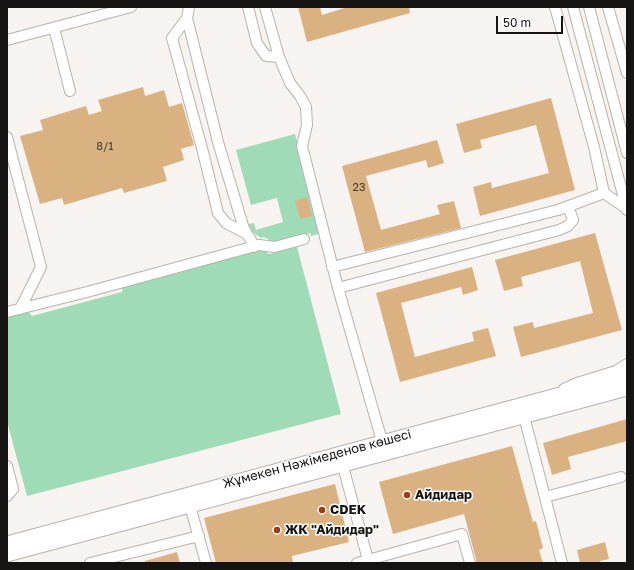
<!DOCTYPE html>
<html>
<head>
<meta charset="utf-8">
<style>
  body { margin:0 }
  #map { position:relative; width:634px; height:570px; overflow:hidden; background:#f6f3f0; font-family:"Golos Text",sans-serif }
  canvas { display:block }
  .frame { position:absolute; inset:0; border:8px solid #151413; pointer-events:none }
  .scale { position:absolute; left:496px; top:16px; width:67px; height:18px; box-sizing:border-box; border:2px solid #151413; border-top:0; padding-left:5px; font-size:12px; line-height:14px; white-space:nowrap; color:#151413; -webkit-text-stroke:3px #fff; paint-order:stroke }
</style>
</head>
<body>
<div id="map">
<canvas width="634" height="570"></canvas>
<div class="frame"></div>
<div class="scale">50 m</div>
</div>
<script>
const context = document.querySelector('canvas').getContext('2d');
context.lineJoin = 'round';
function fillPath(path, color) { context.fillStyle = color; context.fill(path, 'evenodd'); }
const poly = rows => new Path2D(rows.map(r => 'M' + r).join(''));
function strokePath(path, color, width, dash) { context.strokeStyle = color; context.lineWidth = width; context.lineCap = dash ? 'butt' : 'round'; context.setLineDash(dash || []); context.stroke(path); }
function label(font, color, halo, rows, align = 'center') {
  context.font = font + ' "Golos Text",sans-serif'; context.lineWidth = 3; context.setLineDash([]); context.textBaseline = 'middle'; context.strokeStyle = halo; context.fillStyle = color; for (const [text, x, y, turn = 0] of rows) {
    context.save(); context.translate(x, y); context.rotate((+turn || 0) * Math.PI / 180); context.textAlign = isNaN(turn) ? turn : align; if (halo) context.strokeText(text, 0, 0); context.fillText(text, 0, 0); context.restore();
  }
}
const green = poly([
  [295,134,307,178,305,183,309,185,323,233,311,236,310,233,275,243,264,237,261,238,251,231,249,224,254,223,256,230,283,222,277,198,251,205,236,150],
  [297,247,341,414,27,496,7,421,7,314,26,309,32,316,122,292,123,283,261,248,269,254]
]);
const building = poly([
  [298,7,320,7,322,15,348,7,409,7,410,13,307,42],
  [143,87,145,96,164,90,169,107,182,103,194,145,181,149,184,160,163,167,167,181,124,193,122,188,64,205,62,198,40,204,20,136,43,130,40,120,86,106,89,115,102,111,98,100],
  [551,98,575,190,480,216,473,187,491,182,492,188,549,173,536,125,480,140,482,148,464,153,456,124],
  [437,140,444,163,428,168,426,160,366,176,381,230,440,214,437,205,454,201,461,228,365,252,342,166],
  [307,197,312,216,300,219,295,201],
  [595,233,622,330,521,357,513,327,533,322,534,328,593,313,580,261,521,277,523,286,504,291,495,260],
  [472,267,478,290,463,295,461,287,401,303,415,357,474,341,472,332,488,328,496,356,400,382,376,293],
  [627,419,627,441,568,457,571,469,552,475,543,443],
  [512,446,533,522,536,521,543,548,539,550,543,563,477,563,464,514,393,534,379,482],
  [335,484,349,542,292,556,293,563,216,563,204,518],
  [605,542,609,559,600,561,600,563,580,563,577,550],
  [177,552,180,563,145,563,145,561]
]);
const minor = poly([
  [189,7,187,18,218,142,244,229,251,240,254,247],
  [248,7,257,43,266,56,279,57],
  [265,7,279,57,290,83,300,96,306,107,307,125,302,146,338,288,382,441],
  [555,7,594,147,604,193,626,208],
  [573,7,627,210],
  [589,7,627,153],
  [608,7,627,73],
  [187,18,172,38,203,152,218,213,226,223,247,234],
  [54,28,70,91],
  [7,40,131,7],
  [7,137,41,267,20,309],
  [332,267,558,210,604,193],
  [338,288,559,230,568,226,573,220,568,206],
  [7,312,87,292,259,245,275,247,304,239],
  [564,389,577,383,616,371,627,364],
  [524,416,562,563],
  [7,466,13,489,7,496],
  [343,466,368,560,357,563],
  [545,497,621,477],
  [190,506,206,563],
  [368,560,462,534,470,563],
  [90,563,199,536]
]);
const major = poly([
  [7,543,627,376],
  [7,555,627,389]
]);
const markers = [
  [407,495,4,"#a13c10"],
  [322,510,4,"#a13c10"],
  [277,530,4,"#a13c10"]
];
const numberNames = [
  ["8/1",105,147],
  ["23",359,188]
];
const streetNames = [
  ["Жұмекен Нәжімеденов көшесі",317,459,-15]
];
const poiNames = [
  ["Айдидар",415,495],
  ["CDEK",330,510],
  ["ЖК \"Айдидар\"",285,530]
];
fillPath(green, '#a0dbb7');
fillPath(building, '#dab281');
strokePath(minor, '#b6b3b0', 12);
strokePath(major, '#b6b3b0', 15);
strokePath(minor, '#fff', 10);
strokePath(major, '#fff', 13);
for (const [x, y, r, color] of markers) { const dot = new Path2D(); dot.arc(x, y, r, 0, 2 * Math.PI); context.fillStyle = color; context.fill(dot); strokePath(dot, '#fff', 1.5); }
label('11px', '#463c2e', null, numberNames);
label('13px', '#151413', '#fff', streetNames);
label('bold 13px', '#151413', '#fff', poiNames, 'left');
</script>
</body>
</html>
